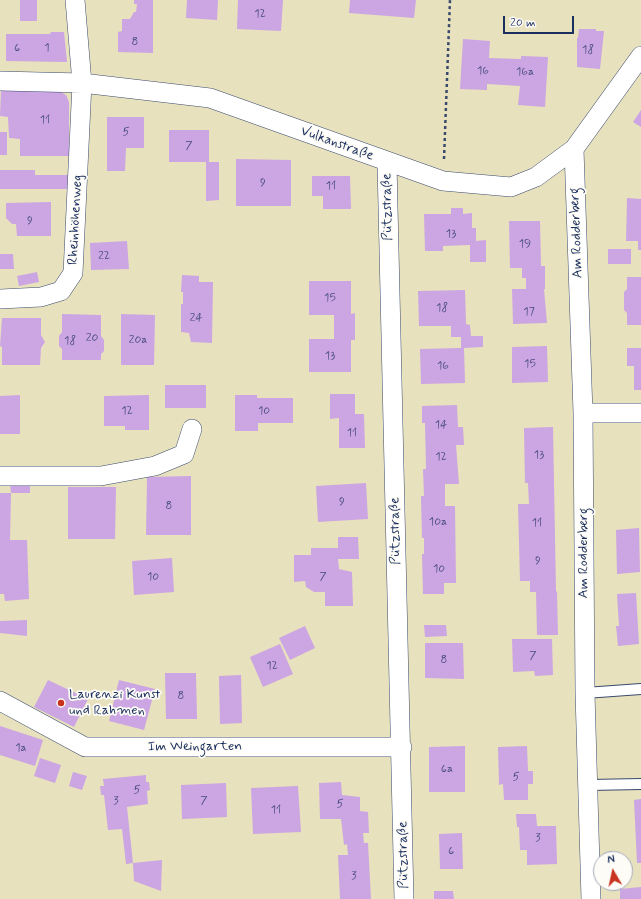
<!DOCTYPE html>
<html>
<head>
<meta charset="utf-8">
<style>
  body { margin:0 }
  #map { position:relative; width:641px; height:899px; overflow:hidden; background:#e8e1bd; font-family:Mynerve,sans-serif }
  canvas { display:block }
  .north { position:absolute; left:593px; top:851px; width:40px; height:40px; box-sizing:border-box; background:#fdfcf7; border:1px solid #a3aaba; border-radius:50%; rotate:351deg; font-size:11px; font-weight:700; line-height:16px; text-align:center; color:#1b2f5e }
  .north::after { content:''; display:block; margin:auto; width:14px; height:18px; background:#c8321e; clip-path:polygon(50% 0,100% 100%,50% 72%,0 100%) }
  .scale { position:absolute; left:503px; top:16px; width:71px; height:18px; box-sizing:border-box; border:2px solid #1b2f5e; border-top:0; padding-left:5px; font-size:12px; line-height:14px; white-space:nowrap; color:#1b2f5e; -webkit-text-stroke:3px #fdfcf7; paint-order:stroke }
</style>
</head>
<body>
<div id="map">
<canvas width="641" height="899"></canvas>
<div class="north">N</div>
<div class="scale">20 m</div>
</div>
<script>
const context = document.querySelector('canvas').getContext('2d');
context.lineJoin = 'round';
function fillPath(path, color) { context.fillStyle = color; context.fill(path, 'evenodd'); }
const poly = rows => new Path2D(rows.map(r => 'M' + r).join(''));
function strokePath(path, color, width, dash) { context.strokeStyle = color; context.lineWidth = width; context.lineCap = dash ? 'butt' : 'round'; context.setLineDash(dash || []); context.stroke(path); }
function label(font, color, halo, rows, align = 'center') {
  context.font = font + ' Mynerve,sans-serif'; context.lineWidth = 3.5; context.setLineDash([]); context.textBaseline = 'middle'; context.strokeStyle = halo; context.fillStyle = color; for (const [text, x, y, turn = 0] of rows) {
    context.save(); context.translate(x, y); context.rotate((+turn || 0) * Math.PI / 180); context.textAlign = isNaN(turn) ? turn : align; if (halo) context.strokeText(text, 0, 0); context.fillText(text, 0, 0); context.restore();
  }
}
const building = poly([
  [20,0,37,0,37,21,20,21],
  [134,0,153,0,153,53,118,52,118,32,122,31,122,19,130,19,134,12,136,12,137,4,134,4],
  [187,0,218,0,217,20,186,18],
  [238,0,283,0,281,31,237,29],
  [350,0,416,0,414,18,349,13],
  [579,29,596,29,596,31,604,31,600,69,577,67,577,38,578,38],
  [51,32,64,32,67,62,6,61,6,34,50,34],
  [463,39,490,41,489,58,521,59,521,56,548,57,545,107,518,105,520,86,487,84,487,90,460,89],
  [1,90,59,91,66,95,69,102,69,156,20,156,20,139,9,138,8,117,0,116],
  [641,110,641,127,633,122],
  [107,117,144,117,144,148,126,148,125,171,107,171],
  [169,130,209,130,209,162,219,162,219,200,206,201,206,162,169,162],
  [0,132,7,132,7,155,0,155],
  [236,159,291,160,291,206,236,206],
  [0,170,35,170,35,175,69,175,69,189,0,189],
  [312,176,350,176,351,209,323,209,323,196,312,196],
  [627,198,641,199,641,250,638,250,638,241,626,241],
  [51,202,51,236,17,236,16,224,12,224,6,218,6,203],
  [451,208,463,208,463,214,472,213,472,228,476,228,476,241,486,240,486,262,470,262,470,245,443,246,443,251,425,251,424,214,451,214],
  [509,221,540,221,541,266,545,266,545,289,544,289,547,323,513,324,512,289,526,289,526,278,522,278,522,268,510,268],
  [127,241,129,269,91,270,90,243],
  [608,249,631,249,631,264,608,264],
  [0,254,13,254,14,269,0,269],
  [37,272,39,282,19,286,17,276],
  [182,275,199,276,199,282,213,282,212,343,191,342,189,333,181,332,181,304,183,304,183,292,181,292],
  [627,277,641,277,641,325,627,325,627,313,624,310,624,292,627,289],
  [309,281,351,281,351,314,355,313,355,340,351,340,351,372,309,372,309,339,334,339,334,315,309,315],
  [465,290,466,324,470,325,471,336,483,336,483,347,464,348,465,383,421,384,420,349,461,348,461,337,451,337,451,326,419,326,418,291],
  [62,314,101,315,101,336,104,340,104,351,101,354,101,360,62,360,62,349,59,346,59,336,62,332],
  [121,314,155,315,154,365,121,365],
  [2,318,41,318,41,335,45,342,41,348,40,365,2,365,2,347,0,346],
  [547,346,548,382,512,383,512,347],
  [627,348,641,348,641,390,634,390,634,366,627,366],
  [165,385,206,385,206,408,165,408],
  [330,394,355,394,355,414,364,414,365,448,339,448,339,418,330,419],
  [20,395,20,434,0,434,0,396],
  [149,395,149,430,125,430,125,426,104,426,104,396],
  [235,395,257,395,257,398,293,398,293,423,258,423,258,431,235,431],
  [457,405,458,427,463,427,464,445,456,445,459,484,445,484,445,506,455,506,456,583,444,583,444,594,423,594,422,554,424,554,424,538,422,538,421,496,424,496,423,469,426,469,425,423,422,423,422,406],
  [553,427,556,592,557,591,558,635,537,635,536,592,530,592,530,581,520,581,518,504,529,504,528,483,525,483,524,428],
  [191,476,191,535,146,535,147,477],
  [366,483,368,519,318,522,316,486],
  [10,484,30,484,30,493,11,493],
  [68,487,116,487,115,539,68,539],
  [0,493,11,493,10,540,27,540,29,599,5,601,4,594,0,594],
  [639,528,640,572,617,574,616,530],
  [338,537,358,537,359,559,338,559,339,569,352,572,353,606,325,606,325,592,314,592,306,587,305,581,294,582,294,555,311,555,311,548,338,548],
  [172,558,174,592,134,595,132,561],
  [636,593,639,644,618,646,616,626,619,626,617,594],
  [27,620,27,636,0,633,0,621],
  [424,625,446,625,447,636,425,637],
  [305,626,315,648,290,660,279,638],
  [512,639,552,639,553,675,535,676,534,671,513,672],
  [425,643,463,643,464,679,425,678],
  [280,644,293,674,263,687,250,657],
  [165,673,196,673,197,719,166,719],
  [241,675,242,723,220,724,219,676],
  [48,680,88,699,74,727,34,707],
  [119,680,155,689,144,730,109,721],
  [0,726,43,740,35,766,0,755],
  [465,746,465,792,429,792,429,747],
  [527,746,528,771,533,771,533,784,528,784,528,800,504,800,503,784,499,785,498,747],
  [40,758,61,765,55,783,34,776],
  [73,772,87,776,82,790,69,786],
  [146,775,146,782,149,782,150,790,147,791,148,804,127,807,133,863,126,864,122,829,108,830,104,795,101,795,100,786,104,786,103,779],
  [341,782,342,795,360,797,360,811,368,812,369,833,363,833,364,843,368,843,371,899,340,899,338,855,348,855,347,844,344,845,341,819,320,819,319,783],
  [226,783,227,817,182,819,181,785],
  [298,786,301,832,253,834,251,788],
  [641,799,641,863,637,863,634,800],
  [516,814,536,814,537,826,556,826,557,864,527,865,527,850,520,850,519,827,517,827],
  [462,833,463,869,440,869,439,834],
  [162,860,161,891,134,881,133,863],
  [641,887,641,899,620,899,620,889],
  [434,891,453,891,454,899,434,899]
]);
const path = poly([
  [444,159,450,0]
]);
const lane = poly([
  [585,693,641,689],
  [589,785,641,784]
]);
const street = poly([
  [0,81,82,83,210,98,443,181,511,187,536,177,574,149,641,56],
  [574,149,583,413,585,693,591,899],
  [387,163,404,899],
  [0,299,41,297,61,291,73,273,82,83,75,0],
  [583,413,641,413],
  [0,476,101,476,155,466,184,454,192,429],
  [0,701,85,747,402,747]
]);
const markers = [
  [61,703,4,"#c8321e"]
];
const numberNames = [
  ["12",260,14],
  ["8",135,42],
  ["6",17,48],
  ["1",47,48],
  ["18",588,50],
  ["16",483,71],
  ["16a",525,72],
  ["11",45,120],
  ["5",126,132],
  ["7",189,146],
  ["9",263,183],
  ["11",331,186],
  ["9",30,221],
  ["13",451,234],
  ["19",525,244],
  ["22",104,256],
  ["15",330,298],
  ["18",442,308],
  ["17",529,312],
  ["24",196,318],
  ["20",92,338],
  ["20a",138,340],
  ["18",70,341],
  ["13",330,356],
  ["15",530,364],
  ["16",443,366],
  ["12",127,411],
  ["10",264,411],
  ["14",441,425],
  ["11",352,433],
  ["13",539,455],
  ["12",441,457],
  ["9",342,502],
  ["8",169,506],
  ["10a",438,522],
  ["11",537,523],
  ["9",538,561],
  ["10",439,569],
  ["10",153,577],
  ["7",323,577],
  ["7",533,656],
  ["8",444,660],
  ["12",272,666],
  ["8",181,696],
  ["1a",21,748],
  ["6a",447,769],
  ["5",516,777],
  ["5",137,790],
  ["3",116,801],
  ["7",204,801],
  ["5",340,804],
  ["11",276,810],
  ["3",538,838],
  ["6",451,851],
  ["3",354,876]
];
const streetNames = [
  ["Vulkanstraße",337,144,20],
  ["Pützstraße",388,207,-91],
  ["Rheinhöhenweg",76,220,-87],
  ["Am Rodderberg",577,233,-92],
  ["Pützstraße",396,531,-91],
  ["Am Rodderberg",584,553,-90],
  ["Im Weingarten",195,747],
  ["Pützstraße",404,855,-91]
];
const poiNames = [
  ["Laurenzi Kunst",69,695],
  ["und Rahmen",69,711]
];
fillPath(building, '#cca5e3');
strokePath(lane, '#3a4a6c', 12);
strokePath(street, '#3a4a6c', 20);
strokePath(path, '#3a4a6c', 2.5, [3, 3]);
strokePath(lane, '#fff', 10);
strokePath(street, '#fff', 19);
for (const [x, y, r, color] of markers) { const dot = new Path2D(); dot.arc(x, y, r, 0, 2 * Math.PI); context.fillStyle = color; context.fill(dot); strokePath(dot, '#fdfcf7', 1.5); }
label('12px', '#474c7f', null, numberNames);
label('14px', '#1b2f5e', '#fdfcf7', streetNames);
label('14px', '#1b2f5e', '#fdfcf7', poiNames, 'left');
</script>
</body>
</html>
